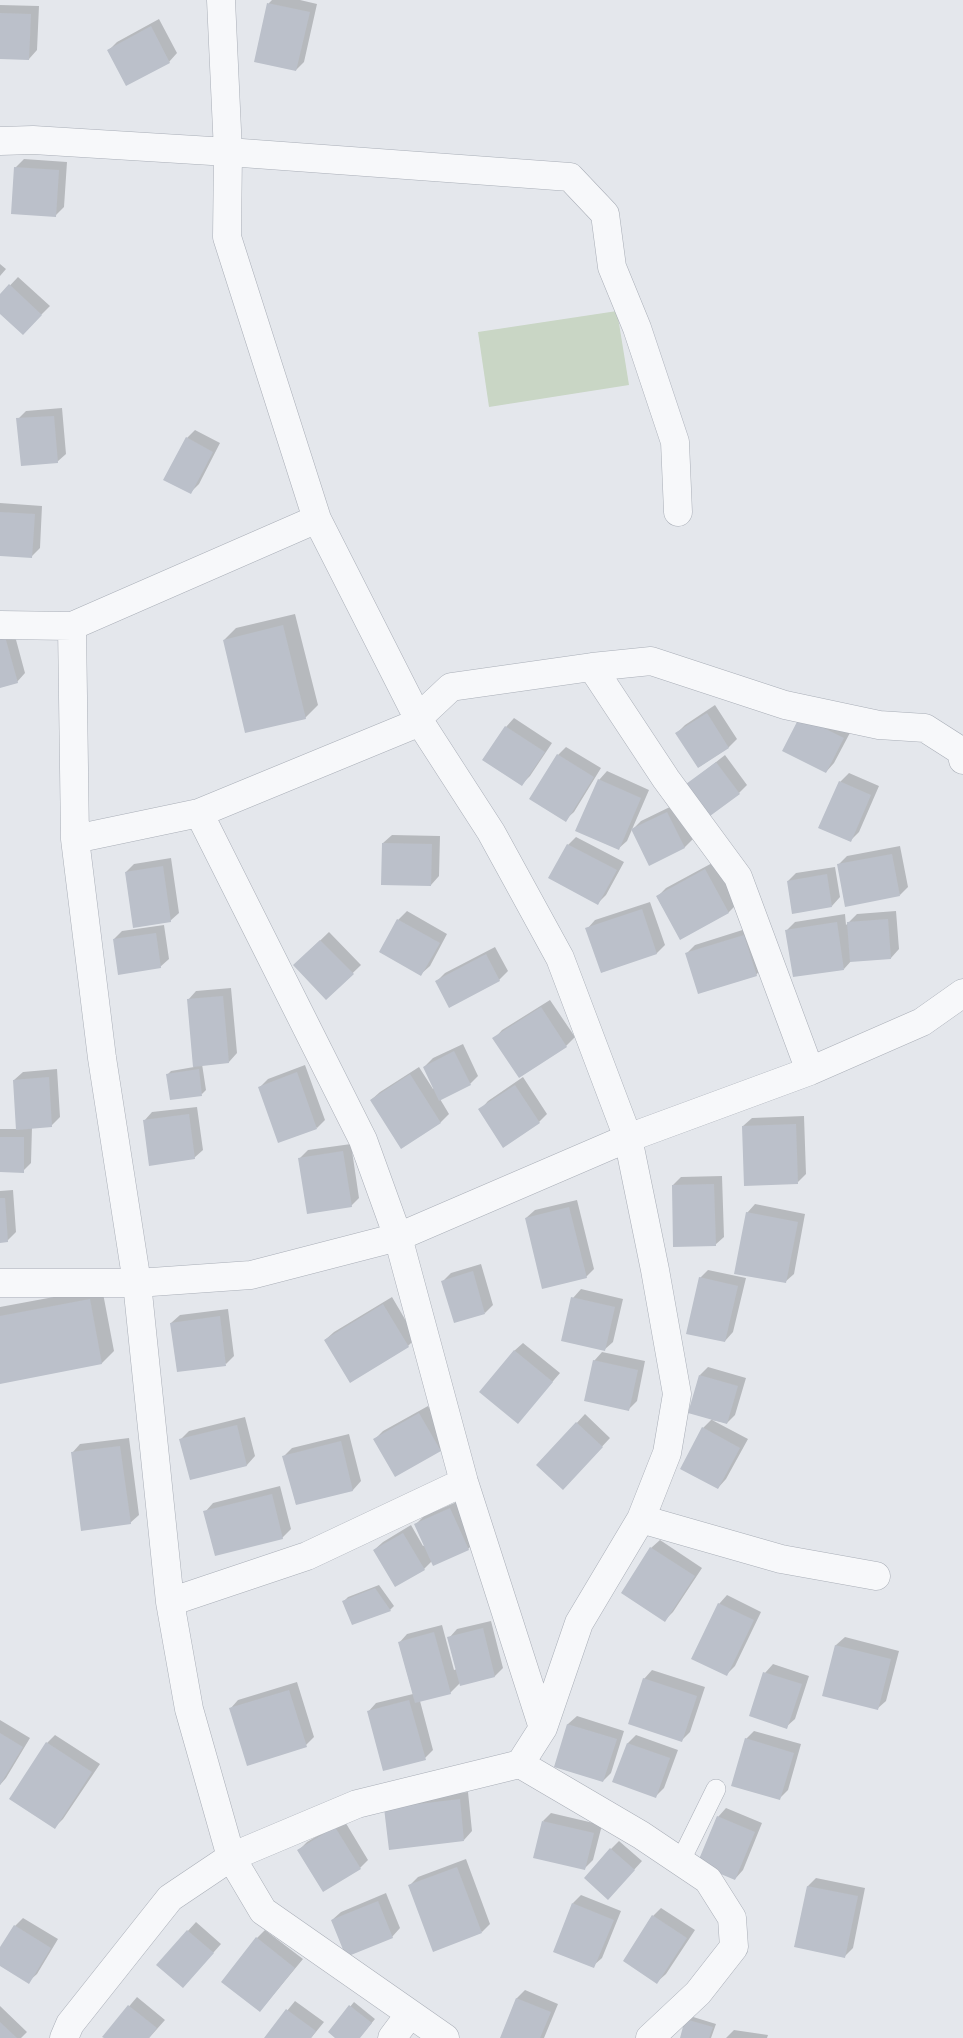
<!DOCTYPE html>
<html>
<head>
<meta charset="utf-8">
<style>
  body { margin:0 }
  canvas { display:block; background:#e4e7ec }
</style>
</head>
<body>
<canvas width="963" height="2038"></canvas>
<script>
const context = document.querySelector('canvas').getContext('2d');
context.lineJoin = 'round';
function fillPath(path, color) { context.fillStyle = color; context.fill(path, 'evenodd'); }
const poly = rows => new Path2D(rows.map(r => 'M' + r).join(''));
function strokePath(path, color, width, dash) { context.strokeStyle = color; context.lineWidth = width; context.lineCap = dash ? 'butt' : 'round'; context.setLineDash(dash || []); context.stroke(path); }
const green = poly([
  [617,311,629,385,489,407,478,332]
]);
const shadow = poly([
  [272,0,300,0,317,4,304,62,296,70,256,61,269,3],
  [0,5,39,6,37,50,29,59,0,58],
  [159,19,177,53,169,62,109,50,117,42],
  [24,159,67,162,64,207,56,215,15,168],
  [0,264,6,269,0,276],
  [18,277,50,306,23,333,0,312,0,296],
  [62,408,66,454,57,462,18,419,26,411],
  [195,430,220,443,199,484,191,492,187,438],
  [0,503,42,506,40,548,31,557,0,555],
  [295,614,318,705,305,718,224,640,236,628],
  [12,625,25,673,17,682,0,686,0,628],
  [715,705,737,739,729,747,699,767,677,733,685,725],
  [801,716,852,729,834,763,826,772],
  [514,718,552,743,530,776,522,784,506,727],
  [566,747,601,768,574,812,565,820,558,755],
  [725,755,747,785,739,793,688,784],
  [607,771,649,790,627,841,618,849,599,780],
  [849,773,879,786,859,832,850,841,820,827,840,782],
  [676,804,693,839,685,847,650,864,633,829,641,821],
  [392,835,440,836,439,876,431,885,383,843],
  [576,837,624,862,606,895,598,903,568,845],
  [900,846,908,887,900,895,838,865,847,856],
  [171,858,179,913,170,921,126,872,134,864],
  [714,862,737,904,729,912,680,938,657,897,666,888],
  [835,867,840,897,832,906,788,881,796,873],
  [650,902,665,945,657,953,602,972,587,929,595,920],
  [407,911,447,934,430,966,421,974,380,952,398,920],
  [896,911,899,949,891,958,852,960,844,969,787,930,795,922,845,914,846,925,857,914],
  [164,925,169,959,160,967,114,939,122,931],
  [752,927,764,966,756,975,687,953,695,945],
  [329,932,361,965,326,999,303,957],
  [495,947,508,971,499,980,450,1006,437,981,445,973],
  [231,988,237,1053,229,1062,202,1064,206,1090,202,1094,167,1075,171,1071,194,1067,188,1000,196,991],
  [550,1000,575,1037,566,1046,519,1076,494,1039,502,1030],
  [463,1044,478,1076,470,1084,440,1099,449,1114,441,1122,401,1147,371,1100,380,1092,419,1067,433,1089,435,1088,424,1067,433,1058],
  [305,1065,325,1120,317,1128,260,1087,268,1079],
  [57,1069,60,1117,51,1126,32,1127,31,1163,23,1171,0,1171,0,1129,17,1129,14,1080,23,1072],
  [523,1077,547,1114,539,1122,480,1110,488,1101],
  [197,1107,203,1150,194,1158,144,1121,152,1112],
  [804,1116,806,1174,798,1182,743,1126,752,1118],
  [351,1144,359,1198,351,1206,300,1158,308,1150],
  [722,1176,724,1237,715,1245,673,1185,681,1177],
  [13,1190,16,1232,7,1241,0,1241,0,1191],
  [577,1200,594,1269,586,1277,526,1218,535,1210],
  [755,1204,805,1214,794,1274,785,1282,747,1213],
  [481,1264,493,1305,485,1313,443,1281,451,1273],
  [708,1270,746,1278,733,1332,725,1341,700,1278],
  [102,1288,114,1351,102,1363,0,1382,0,1307],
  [581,1289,623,1299,613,1342,604,1350,573,1298],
  [392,1297,416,1338,408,1346,325,1340,334,1332],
  [228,1309,234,1356,226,1364,171,1323,180,1315],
  [523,1343,560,1373,518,1422,514,1351],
  [602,1352,645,1361,637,1401,629,1409,594,1361],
  [708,1367,746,1378,735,1415,727,1423,712,1420,748,1439,726,1479,718,1488,703,1428,712,1419,700,1375],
  [428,1406,448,1442,440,1450,375,1439,383,1431],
  [585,1414,610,1438,571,1480,538,1465],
  [245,1417,255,1456,247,1465,190,1478,181,1439,189,1431],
  [349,1434,361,1481,353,1490,296,1504,284,1456,292,1448],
  [129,1438,139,1515,130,1523,72,1453,80,1444],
  [280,1486,291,1529,282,1538,205,1512,213,1503],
  [459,1501,476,1541,468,1549,432,1561,424,1569,374,1550,383,1542,411,1525,423,1546,425,1545,416,1524,424,1516],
  [660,1540,702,1568,673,1612,665,1620,651,1548],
  [379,1585,394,1606,390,1610,344,1601,348,1597],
  [727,1595,761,1612,735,1666,726,1675,719,1604],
  [491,1621,503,1668,495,1676,460,1683,450,1693,420,1701,433,1750,425,1758,368,1712,376,1703,413,1694,399,1643,407,1634,442,1625,454,1670,457,1669,449,1638,457,1629],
  [845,1637,899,1651,886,1701,877,1709,823,1695,836,1645],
  [773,1664,809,1676,795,1719,786,1727,765,1673],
  [652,1670,705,1687,690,1732,681,1741,644,1679],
  [297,1682,314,1737,306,1745,230,1709,238,1700],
  [577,1716,624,1731,611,1773,603,1781,556,1767,568,1724],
  [0,1720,30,1738,6,1778,0,1785],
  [754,1731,801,1744,788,1790,780,1798,746,1739],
  [55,1735,100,1764,63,1819,55,1827,47,1743],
  [636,1735,678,1750,664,1788,656,1796,614,1781,628,1743],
  [468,1792,472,1831,464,1840,394,1800],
  [726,1808,762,1823,743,1870,735,1879,718,1817],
  [551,1813,602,1825,593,1860,585,1868,543,1821],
  [344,1820,368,1860,360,1868,299,1850,307,1842],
  [619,1841,642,1861,616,1890,611,1849],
  [466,1859,490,1924,482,1932,409,1886,418,1877],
  [816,1878,865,1888,853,1948,844,1957,795,1946,808,1886],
  [386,1893,400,1928,392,1937,332,1920,341,1912],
  [581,1895,621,1911,602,1958,593,1966,573,1903],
  [661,1908,695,1930,666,1974,657,1982,653,1916],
  [23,1918,58,1939,37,1974,28,1982,0,1964,0,1949,15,1926],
  [196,1922,221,1944,191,1978,158,1964],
  [265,1930,303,1959,260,2011,257,1938],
  [525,1990,558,2004,544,2038,501,2038,517,1998],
  [137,1997,165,2020,149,2038,106,2038,104,2036],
  [295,2001,324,2022,311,2038,265,2038],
  [354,2002,375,2019,359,2038,337,2038,329,2032],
  [0,2006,27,2032,21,2038,0,2038],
  [690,2016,716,2024,711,2038,681,2038],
  [734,2030,768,2035,767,2038,726,2038]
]);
const building = poly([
  [267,3,310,12,296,71,254,62],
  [0,13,31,14,29,60,0,59],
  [151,26,170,63,126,86,107,50],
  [14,167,59,170,56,217,11,214],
  [9,284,42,315,23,335,0,314,0,294],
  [54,416,58,463,21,466,16,418],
  [186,437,213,452,191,494,163,480],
  [0,512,35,514,32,558,0,556],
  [283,625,306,719,245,733,223,640],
  [4,633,18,683,0,688,0,634],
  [707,713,729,748,698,768,675,733],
  [800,716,844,738,826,773,782,751],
  [505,726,545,752,522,786,482,760],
  [557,754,594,777,566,822,529,799],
  [716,762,740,794,710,816,686,784],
  [598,779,641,798,619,850,575,831],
  [839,781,871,795,851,842,818,828],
  [667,812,685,848,649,866,631,829],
  [382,843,432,844,431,886,381,885],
  [567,844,617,870,598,905,548,878],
  [892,854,900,896,845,907,837,864],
  [163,866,171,922,133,928,125,872],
  [705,869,729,913,680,940,656,896],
  [827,874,832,907,792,914,787,881],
  [642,909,657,954,601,973,585,928],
  [397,919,440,943,421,976,379,952],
  [888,919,891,959,850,962,847,922],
  [837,922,844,970,793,977,785,930],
  [156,933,161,968,118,975,113,939],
  [744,935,757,976,698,994,685,953],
  [320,940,354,974,326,1000,293,965],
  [486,954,500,981,449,1008,435,981],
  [223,996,229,1063,193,1067,187,999],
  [541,1007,567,1047,519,1078,492,1038],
  [454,1051,471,1085,439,1101,423,1067],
  [199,1069,202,1096,170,1100,166,1074],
  [297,1072,317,1129,278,1143,258,1087],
  [410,1074,441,1123,401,1149,370,1100],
  [49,1077,52,1127,16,1130,13,1080],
  [515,1085,540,1123,503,1148,478,1109],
  [189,1114,195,1159,149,1166,143,1120],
  [796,1124,798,1184,744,1186,742,1126],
  [0,1137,24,1137,24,1173,0,1172],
  [343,1151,352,1207,307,1214,298,1158],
  [714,1184,716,1246,673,1247,672,1185],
  [0,1198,5,1198,8,1242,0,1243],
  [569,1207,587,1278,542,1289,525,1218],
  [746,1212,798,1222,786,1283,734,1274],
  [473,1271,485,1314,454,1323,441,1281],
  [699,1277,738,1286,725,1342,686,1334],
  [571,1297,615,1307,605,1351,561,1341],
  [90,1299,102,1364,0,1384,0,1316],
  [383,1304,409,1347,350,1383,324,1340],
  [220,1316,226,1366,177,1372,170,1323],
  [514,1350,553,1382,518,1424,479,1392],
  [593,1360,638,1370,629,1411,584,1401],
  [699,1375,738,1386,727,1424,688,1413],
  [419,1413,441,1451,395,1477,373,1439],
  [576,1422,603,1447,563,1490,536,1465],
  [237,1425,247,1466,190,1480,179,1439],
  [702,1427,740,1448,718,1489,680,1469],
  [341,1441,353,1491,296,1505,282,1456],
  [120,1446,131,1524,81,1531,71,1452],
  [272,1494,283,1539,215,1556,203,1511],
  [450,1508,469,1550,433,1566,414,1524],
  [403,1533,425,1570,395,1587,373,1550],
  [650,1547,695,1576,665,1622,621,1593],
  [375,1588,391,1611,352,1625,342,1601],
  [718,1603,754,1620,727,1676,691,1659],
  [483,1628,495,1677,460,1686,447,1637],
  [434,1632,451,1694,415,1703,398,1642],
  [835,1645,891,1659,878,1710,822,1696],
  [763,1672,802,1684,787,1729,749,1716],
  [643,1678,697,1696,682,1742,628,1724],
  [289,1690,307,1747,247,1766,229,1708],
  [409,1700,426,1760,383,1771,367,1711],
  [567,1724,617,1739,603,1782,554,1767],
  [0,1733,23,1747,0,1785],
  [745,1738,794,1753,780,1800,731,1786],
  [46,1742,92,1772,55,1829,9,1799],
  [627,1743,670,1758,656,1798,612,1782],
  [460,1799,464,1841,389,1850,384,1808],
  [717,1816,755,1832,735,1880,697,1864],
  [542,1821,594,1833,585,1870,533,1858],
  [335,1827,361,1869,323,1892,297,1850],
  [610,1848,635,1870,608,1900,584,1878],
  [457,1867,482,1933,433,1952,408,1885],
  [807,1886,858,1896,845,1958,794,1947],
  [378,1901,393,1938,346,1957,331,1920],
  [572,1903,614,1920,594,1968,553,1952],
  [652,1915,687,1938,657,1984,623,1961],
  [14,1925,51,1948,29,1984,0,1966,0,1947],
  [187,1930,214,1953,183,1988,156,1965],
  [256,1937,295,1968,260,2012,221,1982],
  [516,1998,551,2012,540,2038,500,2038],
  [128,2005,157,2028,149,2038,104,2038,102,2037],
  [349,2005,372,2023,360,2038,335,2038,328,2032],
  [286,2009,316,2031,311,2038,264,2038],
  [685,2019,713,2027,709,2038,680,2038],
  [0,2022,17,2038,0,2038]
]);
const lane = poly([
  [680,1862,716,1789]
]);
const street = poly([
  [0,141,33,140,228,152,570,177,605,214,612,267,637,328,675,442,678,512],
  [0,625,72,626,317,519],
  [72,626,75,839,102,1058,137,1283,170,1602,189,1709,231,1857,263,1911,445,2038],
  [592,667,666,779,738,877,810,1071],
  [418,718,451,687,592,667,651,661,785,705,879,725,925,728,961,751,963,760],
  [199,813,363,1140,398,1237,464,1482,543,1728],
  [75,839,199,813,420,722],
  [0,1283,137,1283,251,1275,398,1237,628,1138,810,1071,922,1022,963,993],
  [641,1519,781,1559,876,1576],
  [170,1602,307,1556,464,1482],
  [520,1764,641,1835,708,1880,732,1918,734,1947,698,1993,650,2038],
  [64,2038,70,2024,170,1898,231,1857,357,1804,520,1764,543,1728,579,1623,641,1519,667,1453,677,1394,655,1270,628,1138,560,958,491,832,420,722,317,519,227,237,228,152,221,0],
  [392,2038,410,2014]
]);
fillPath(green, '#c9d6c5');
fillPath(shadow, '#0003');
fillPath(building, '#bbc0ca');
strokePath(lane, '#a9aeb7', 20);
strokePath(street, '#a9aeb7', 29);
strokePath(lane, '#f7f8fa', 19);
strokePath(street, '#f7f8fa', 28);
</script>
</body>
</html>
